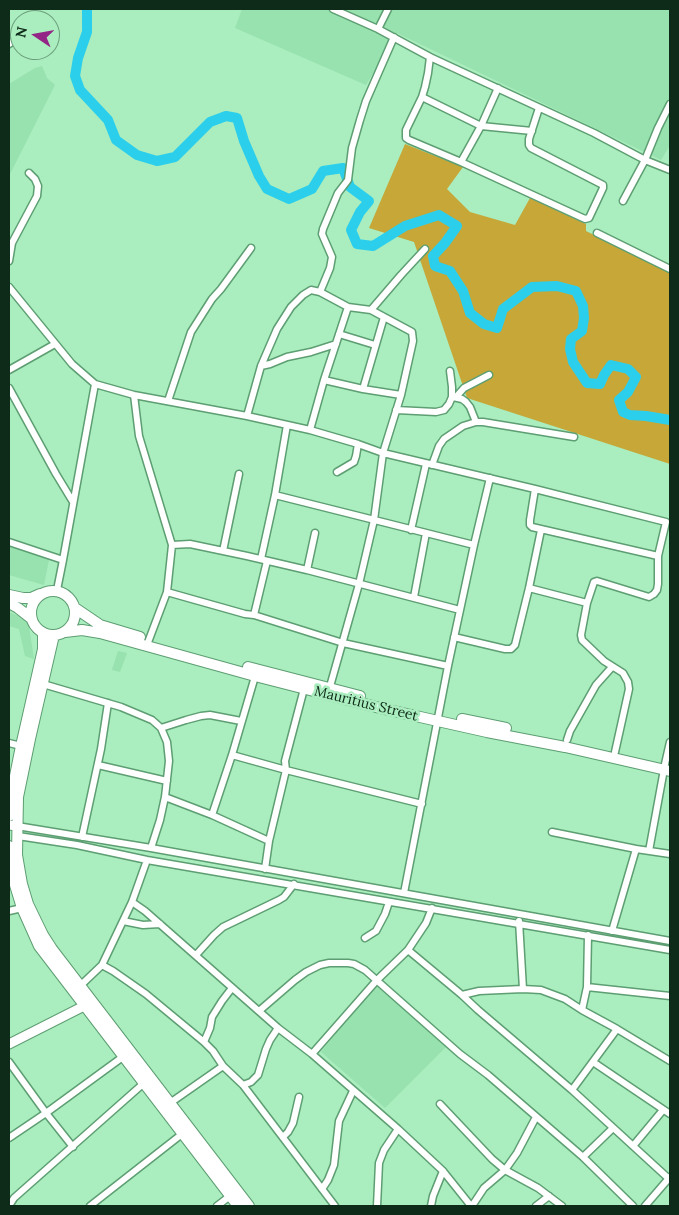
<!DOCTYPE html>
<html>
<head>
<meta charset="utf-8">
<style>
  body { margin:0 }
  #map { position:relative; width:679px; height:1215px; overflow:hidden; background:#aaedbe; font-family:Lora,serif }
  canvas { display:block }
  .frame { position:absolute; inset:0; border:10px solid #0e2a18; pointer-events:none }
  .north { position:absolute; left:10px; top:10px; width:50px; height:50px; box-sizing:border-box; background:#aaedbe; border:1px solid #6c9f7c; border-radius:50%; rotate:282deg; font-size:14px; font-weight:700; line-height:20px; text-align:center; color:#0e2a18 }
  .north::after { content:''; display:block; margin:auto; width:18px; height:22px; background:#932586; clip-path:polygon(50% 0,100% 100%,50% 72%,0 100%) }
</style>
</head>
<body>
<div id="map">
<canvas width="679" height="1215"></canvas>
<div class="frame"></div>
<div class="north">N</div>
</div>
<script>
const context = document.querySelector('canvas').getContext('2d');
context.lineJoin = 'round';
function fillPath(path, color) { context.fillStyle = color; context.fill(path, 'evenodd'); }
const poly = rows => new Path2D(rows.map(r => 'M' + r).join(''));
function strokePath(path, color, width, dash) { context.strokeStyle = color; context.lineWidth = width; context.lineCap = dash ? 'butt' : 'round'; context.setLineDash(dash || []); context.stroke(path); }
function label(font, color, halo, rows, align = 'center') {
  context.font = font + ' Lora,serif'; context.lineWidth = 5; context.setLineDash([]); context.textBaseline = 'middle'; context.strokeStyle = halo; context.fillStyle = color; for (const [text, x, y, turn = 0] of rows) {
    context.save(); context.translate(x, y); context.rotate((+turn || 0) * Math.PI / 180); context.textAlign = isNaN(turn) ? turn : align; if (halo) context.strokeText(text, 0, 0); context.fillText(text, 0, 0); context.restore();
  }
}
const built = poly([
  [242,9,670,9,670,145,661,160,397,33,366,85,235,28],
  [42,66,47,78,55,85,9,176,9,84,35,68],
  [9,543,50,555,44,585,9,575],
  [9,612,28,620,34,659,25,656,19,629,9,626],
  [118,651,127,653,120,672,112,670],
  [375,985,446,1047,385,1108,321,1052]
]);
const forest = poly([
  [405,144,463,167,447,189,470,212,515,225,530,198,586,224,586,231,670,272,670,464,467,398,414,242,369,228]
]);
const river = poly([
  [87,9,87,32,78,58,75,76,80,90,108,120,116,140,137,155,157,161,175,157,210,122,226,116,237,118,244,141,259,176,267,189,289,199,312,189,323,171,343,168,350,187,369,201,360,212,351,230,357,244,373,246,405,226,439,215,457,226,445,243,433,256,435,266,450,271,463,291,470,313,484,324,497,328,503,309,532,287,557,286,576,291,583,306,584,318,582,331,571,339,570,349,573,362,587,383,600,384,604,375,611,365,628,369,636,377,628,392,619,400,623,412,630,415,646,416,670,420]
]);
const street = poly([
  [333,9,378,29,430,57,594,133,645,160,670,170],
  [378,29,388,9],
  [9,44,20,36],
  [430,57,428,73,425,87,422,97,406,130,406,138,409,140,461,162,585,219,589,218,603,188,603,185,531,148,529,145,529,139,539,108],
  [422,97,481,126,532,131],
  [461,162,481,126,498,88],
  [623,201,645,160,658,128,670,104],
  [597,233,670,269],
  [9,261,12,243,37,196,38,186,35,179,29,173],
  [9,287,72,364,95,384,134,395,247,416,310,430,358,444,383,453,535,489,666,522,658,556,658,584,657,590,654,594,649,597,597,581,594,582,587,603,581,635,582,640,604,661,623,673,628,682,629,689,615,752],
  [320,292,330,268,332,257,322,234,323,229,338,193,348,180,352,148,360,120,366,101,394,37],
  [371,310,401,275,425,249],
  [339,334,375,345],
  [261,366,270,364,287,357,311,352,336,344],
  [9,370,55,344],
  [324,380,348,307],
  [9,388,56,474,73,502],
  [363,389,384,317],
  [134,395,139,436,172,545,167,592,147,645],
  [453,397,462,399,466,402,470,407,476,422],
  [456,397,464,388,489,375],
  [168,401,191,332,212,299,221,289,251,248],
  [396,410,436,412,444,410,449,404,452,397,452,387,450,371],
  [247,416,261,366,277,329,291,307,303,295,311,290,320,292,348,307,371,310,412,332,413,341,401,395,383,453,374,520,359,584,329,690],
  [310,430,324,380,363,389,401,395],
  [432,465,439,446,444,439,463,426,476,422,483,422,574,437],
  [337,472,354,462,356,456,358,444],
  [535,489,530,520,530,525,532,527,658,556],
  [275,495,474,545],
  [411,530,426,464],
  [9,542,63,560],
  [172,545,190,544,247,556,307,570,460,610],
  [223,551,239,474],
  [261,559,275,495,287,425],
  [307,570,315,533],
  [529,588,587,603],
  [57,590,63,560,95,384],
  [167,592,245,614,254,615,343,643,448,666],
  [414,597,426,533],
  [254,615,267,561],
  [454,637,505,649,511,649,515,645,529,588,541,530],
  [43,684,121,707,152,720,161,728,167,742,169,761,165,797,160,820,151,848],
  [161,728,186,720,201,716,210,715,241,721],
  [567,740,570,731,596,685,612,667],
  [9,743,21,746],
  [232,755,286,770,422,804],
  [98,765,167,781],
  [165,797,212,815,269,841],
  [212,815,232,755,256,673],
  [17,826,151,848,670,941],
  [552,832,636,849,670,854],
  [18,836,77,845,147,860,670,950],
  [82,837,101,749,108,703],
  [649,851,665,764,670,742],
  [265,869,269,841,286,770,285,761,305,685],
  [404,893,448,666,474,545,490,478],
  [132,902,145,911,278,1028,312,1054,398,1129,443,1171,471,1206],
  [9,911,22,908],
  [123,921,143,925,160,924],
  [519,921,523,989],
  [612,931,636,849],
  [365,938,376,931,385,914,389,902],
  [408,950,462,995,478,1010,572,1090,668,1178],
  [196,955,214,935,223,927,279,900,284,897,294,884],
  [102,965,113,971,146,994,204,1042,213,1051,223,1066,243,1085,335,1206],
  [80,986,102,965,132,902,147,860],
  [587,987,670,996],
  [462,995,479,991,523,989,541,990,565,999,582,1010,617,1029,670,1061],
  [582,1010,587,987,588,935],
  [259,1011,295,980,306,972,320,965,329,963,348,963,354,964,365,970,460,1054,488,1075,583,1157,633,1206],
  [204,1042,210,1028,212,1017,222,1001,232,988],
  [312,1054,377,980,408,950,426,923,432,908],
  [9,1062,46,1113,73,1147],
  [593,1062,670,1114],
  [243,1085,251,1082,258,1075,266,1049,270,1040,278,1028],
  [572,1090,617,1029],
  [170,1103,223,1066],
  [440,1104,492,1159,505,1170,538,1188,562,1206],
  [283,1137,288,1132,293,1123,299,1097],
  [9,1138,46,1113,124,1056],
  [633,1146,663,1110],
  [583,1157,613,1128],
  [322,1189,328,1180,334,1165,339,1121,353,1091],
  [9,1206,14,1198,144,1083],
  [90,1206,182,1134],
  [217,1206,230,1196],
  [377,1206,379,1163,384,1150,398,1129],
  [431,1206,433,1196,443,1171],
  [472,1206,484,1188,505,1170,517,1153,536,1117],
  [536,1206,549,1196],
  [645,1206,670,1177]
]);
const secondary = poly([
  [9,825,17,826],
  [9,1044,90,1003]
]);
const primary = poly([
  '31 613a22 22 0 1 1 44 0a22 22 0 1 1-44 0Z',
  [9,595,23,598,31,598,40,594],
  [9,603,18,608,32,619],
  [75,608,100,625,140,637],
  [65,632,82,630,100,633,255,676,380,708,487,732,565,747,670,771],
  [54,635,30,739,18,797,17,855,22,884,28,904,43,935,52,949,249,1206],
  [248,667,360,696],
  [462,719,506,728],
  [9,816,11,796,21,746,43,649,43,633],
  [9,846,15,885,22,908,39,946,238,1206]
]);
const streetNames = [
  ["Mauritius Street",366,704,14]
];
fillPath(built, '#97e2ae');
fillPath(forest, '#c6a738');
strokePath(river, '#2bcfec', 10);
strokePath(street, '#5d9e72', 9);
strokePath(secondary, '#5d9e72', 11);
strokePath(primary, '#5d9e72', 12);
strokePath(street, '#fff', 6);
strokePath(secondary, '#fff', 9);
strokePath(primary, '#fff', 10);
label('14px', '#0e2a18', '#aaedbe', streetNames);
</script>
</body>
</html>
